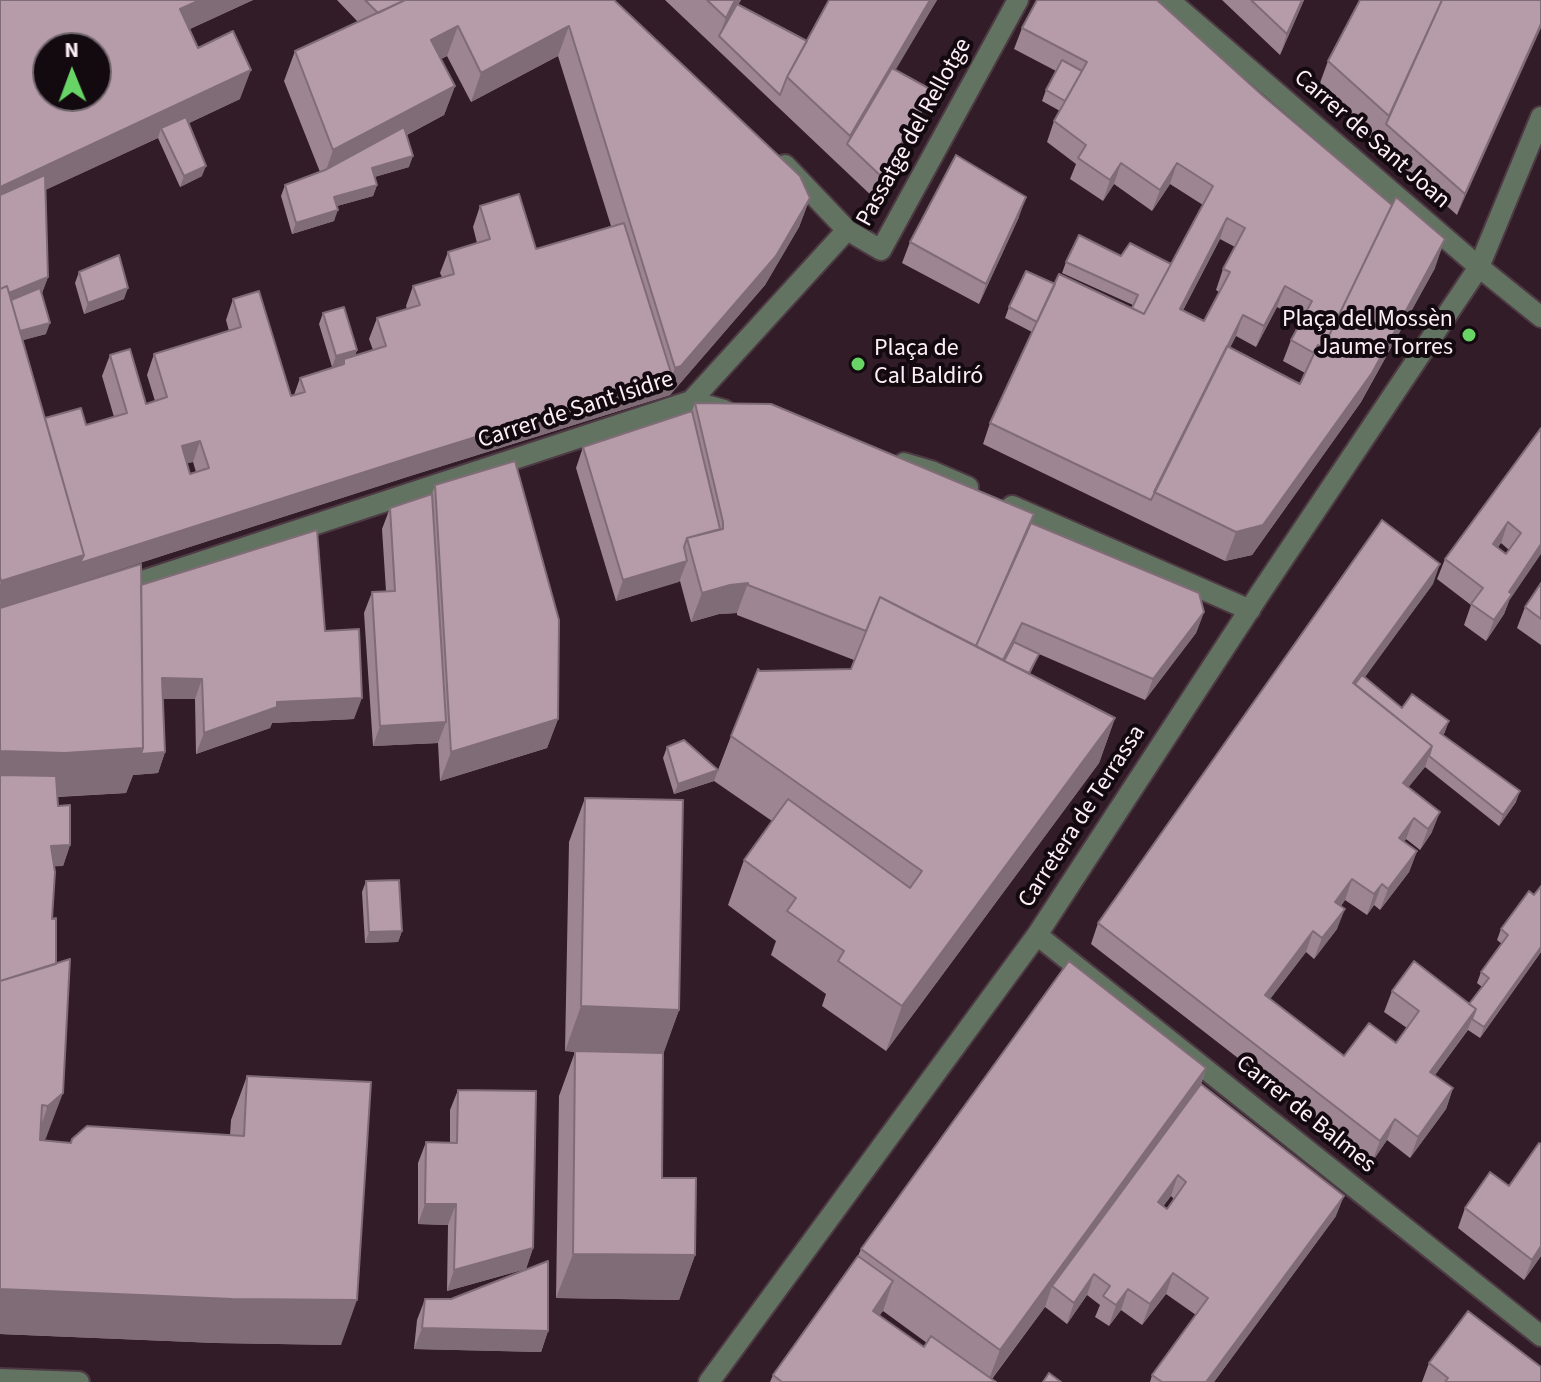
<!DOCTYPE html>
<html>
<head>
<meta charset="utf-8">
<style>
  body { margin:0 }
  #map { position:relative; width:1541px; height:1382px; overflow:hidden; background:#311c27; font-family:"Source Sans 3",sans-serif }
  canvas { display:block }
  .north { position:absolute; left:32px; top:32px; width:80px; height:80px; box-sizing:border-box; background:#130a0f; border:2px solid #71666b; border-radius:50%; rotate:359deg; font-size:22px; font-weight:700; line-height:32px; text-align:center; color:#feeff6 }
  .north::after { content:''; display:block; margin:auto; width:28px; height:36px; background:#67d465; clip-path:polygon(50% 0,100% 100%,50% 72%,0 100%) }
</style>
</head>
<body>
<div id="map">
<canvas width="1541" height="1382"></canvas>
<div class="north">N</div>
</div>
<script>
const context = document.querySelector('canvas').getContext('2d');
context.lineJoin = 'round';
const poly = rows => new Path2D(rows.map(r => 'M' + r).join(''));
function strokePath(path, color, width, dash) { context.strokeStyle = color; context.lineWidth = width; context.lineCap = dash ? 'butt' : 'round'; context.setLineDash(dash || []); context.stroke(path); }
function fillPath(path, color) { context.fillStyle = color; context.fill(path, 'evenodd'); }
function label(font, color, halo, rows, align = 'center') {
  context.font = font + ' "Source Sans 3",sans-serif'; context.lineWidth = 8; context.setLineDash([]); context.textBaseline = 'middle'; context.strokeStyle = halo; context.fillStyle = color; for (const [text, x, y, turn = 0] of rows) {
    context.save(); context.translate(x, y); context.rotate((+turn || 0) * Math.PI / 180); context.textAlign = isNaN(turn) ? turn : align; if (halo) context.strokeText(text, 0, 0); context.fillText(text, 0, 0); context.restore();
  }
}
const minor = poly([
  [1169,0,1479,267,1541,317],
  [785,165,847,230,881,250,1018,0],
  [691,401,847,230],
  [904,463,931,471,968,487],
  [1012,506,1250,610],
  [115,590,691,401,724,410],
  [1037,935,1541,1336],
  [0,1379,79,1382],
  [709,1382,1037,935,1261,592,1479,267,1541,117]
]);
const wall = poly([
  [0,0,253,0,190,29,198,48,240,99,189,123,202,176,180,187,158,138,45,190,48,277,42,293,46,334,23,340,45,418,86,425,114,417,102,376,110,355,146,404,155,401,147,375,154,354,229,331,226,320,233,299,291,396,294,395,300,378,342,364,332,367,319,324,323,313,357,350,355,356,373,350,369,339,377,318,407,309,406,306,413,286,442,277,440,273,448,252,477,243,473,227,480,206,536,249,611,226,558,56,471,102,447,56,441,59,455,86,444,115,407,135,409,167,374,177,377,185,373,196,337,206,334,221,292,234,281,196,285,185,320,172,284,81,295,51,358,22,337,0,614,0,810,198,799,227,765,285,670,395,410,476,0,608],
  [193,462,196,472,190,474,187,463],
  [665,0,741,0,738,5,807,41,829,0,937,0,895,70,923,110,875,199],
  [1037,0,1435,268,1361,402,1252,555,1225,561,983,444,990,423,1032,332,1005,318,1009,307,1055,284,1132,308,1133,305,1062,273,1066,262,1121,256,1171,264,1203,205,1170,184,1152,211,1114,184,1103,201,1070,179,1076,164,1047,142,1054,121,1060,111,1042,101,1046,90,1056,71,1014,49,1022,28],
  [1220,239,1235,247,1223,269,1216,290,1219,292,1204,321,1183,310],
  [1277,307,1302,320,1291,340,1283,361,1305,373,1300,384,1230,347,1236,336,1256,347],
  [1222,0,1304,0,1280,55],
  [1541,0,1457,215,1317,91,1328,61],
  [1019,217,979,304,902,263,910,242],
  [79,272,124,299,84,314,75,283],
  [695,403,1031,523,1204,612,1196,633,1145,700,1039,654,1030,674,1115,718,1099,763,886,1051,822,1006,826,994,771,955,776,941,728,905,744,860,772,821,714,781,674,794,663,758,667,747,718,770,731,736,760,671,851,669,854,660,737,615,737,613,719,614,691,622,680,581,616,601,576,468,583,447,692,411],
  [1541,428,1509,601,1504,614,1486,641,1464,625,1471,605,1437,579,1445,559],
  [1501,543,1509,550,1506,554,1498,547],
  [435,485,558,719,547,748,440,781,438,743,373,746,364,613,372,592,386,591,382,529,390,508,432,494],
  [1541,583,1541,645,1517,628,1525,607],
  [1433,584,1364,677,1402,708,1445,732,1443,735,1516,802,1499,826,1425,767,1408,787,1432,832,1420,850,1406,839,1404,842,1417,851,1409,872,1380,910,1374,905,1367,915,1345,900,1341,906,1337,929,1314,959,1306,952,1270,999,1344,1056,1396,1043,1407,1028,1384,1012,1392,991,1469,1004,1482,987,1477,983,1481,972,1502,944,1497,940,1501,929,1541,886,1541,952,1480,1038,1468,1030,1435,1075,1453,1088,1446,1109,1410,1158,1387,1140,1372,1162,1091,944,1098,923],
  [141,585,325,631,354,719,272,723,270,728,196,754,195,699,163,699,165,752,158,773,133,775,126,793,58,797,58,806,70,845,63,866,54,866,52,919,56,918,46,1138,43,1141,70,1143,72,1139,230,1135,231,1120,247,1076,341,1345,216,1343,0,1334,0,608],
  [585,798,679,1010,663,1053,662,1178,695,1255,679,1300,556,1298,559,1096,575,1052,565,1051,569,842],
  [366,881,402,931,398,942,365,943,362,892],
  [1206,1068,1201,1084,1336,1216,1214,1382,1150,1382,1152,1375,1196,1315,1166,1294,1142,1325,1121,1310,1109,1326,1095,1317,1100,1305,1087,1295,1067,1324,1045,1307,992,1379,996,1382,770,1382,773,1375,858,1256,861,1249],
  [1171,1196,1174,1199,1167,1209,1163,1206],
  [883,1311,927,1343,924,1347,879,1315],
  [458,1090,533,1248,526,1269,447,1291,448,1225,418,1224,418,1163,426,1142,450,1143,450,1110],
  [1541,1144,1541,1256,1524,1280,1458,1228,1465,1208,1509,1186],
  [425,1299,548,1331,541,1352,414,1349,417,1320],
  [1429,1363,1541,1382,1422,1382]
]);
const shadedWall = poly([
  [200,0,253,0,170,38,180,9],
  [735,0,741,0,720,37,719,36,726,18],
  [930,0,937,0,850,147,847,144,850,136],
  [1302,0,1304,0,1280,55,1287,34],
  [1541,24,1541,28,1457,215,1465,194],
  [458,26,447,56,420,69,431,40],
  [569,26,558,56,471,102,481,73],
  [251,70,240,99,164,135,161,128,158,138,0,211,0,187],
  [455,86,444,115,323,179,333,150],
  [930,89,923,110,875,199,883,178],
  [413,156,409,167,368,179,372,168],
  [1121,163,1114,184,1103,201,1110,180],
  [1177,163,1170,184,1152,211,1160,190],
  [206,166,202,176,180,187,184,176],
  [377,185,373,196,330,208,334,197],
  [1026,197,1019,217,979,304,986,284],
  [810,198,799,227,765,285,670,395,410,476,0,608,0,585,1,581,84,555,418,455,672,376,675,368],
  [338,210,334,221,292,234,296,223],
  [1227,218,1220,239,1173,330,1180,309],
  [1445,239,1435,268,1361,402,1252,555,1225,561,1236,532],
  [48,277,40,298,3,313,0,297],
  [1285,286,1277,307,1256,347,1264,326],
  [128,288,124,299,84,314,88,303],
  [1243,315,1236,336,1158,493],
  [50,323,46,334,5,345,9,335],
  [357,350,353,360,344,359,342,364,332,367,336,356],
  [200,441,193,462,174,467,182,446],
  [1508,522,1501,543,1486,564,1493,544],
  [1541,544,1541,554,1509,601,1504,614,1486,641,1494,620,1509,592],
  [687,561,679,582,616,601,623,580],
  [1440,564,1433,584,1352,695,1353,683],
  [748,583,737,613,719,614,691,622,702,593,730,585],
  [1204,612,1196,633,1145,700,1153,679],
  [1022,623,1014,644,991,683],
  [162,678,202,679,195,699,155,699],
  [362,698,354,719,272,723,270,728,196,754,204,733,277,702],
  [1115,718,1099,763,886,1051,902,1006],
  [558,719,547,748,440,781,451,752],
  [1449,721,1445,732,1436,744,1440,733],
  [446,722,438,743,373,746,380,726],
  [1432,746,1425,767,1395,804,1403,783],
  [143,748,165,752,158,773,133,775,126,793,49,797,0,796,0,751],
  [718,770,714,781,674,794,678,784],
  [1520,791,1516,802,1499,826,1503,815],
  [1440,812,1432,832,1420,850,1428,829],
  [1414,818,1406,839,1392,859,1399,838],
  [70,845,63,866,43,867,51,846],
  [1417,851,1409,872,1380,910,1388,889],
  [1352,879,1345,900,1328,923,1335,902],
  [1382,884,1374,905,1367,915,1374,894],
  [1345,909,1337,929,1314,959,1322,938],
  [402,931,398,942,365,943,369,932],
  [1313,931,1306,952,1257,1016,1265,995],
  [1541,947,1541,952,1480,1038,1484,1027],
  [581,1006,679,1010,663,1055,565,1051],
  [1476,1009,1468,1029,1423,1092,1430,1072],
  [1206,1068,1193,1104,1052,1286,1045,1307,989,1382,988,1382,1000,1350],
  [1453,1088,1446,1109,1410,1158,1418,1137],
  [63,1093,46,1138,32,1151,48,1106],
  [1395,1119,1387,1140,1372,1162,1380,1141],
  [1178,1175,1171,1196,1151,1223,1158,1202],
  [1344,1196,1336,1216,1214,1382,1206,1382],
  [425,1204,456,1204,448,1225,418,1224],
  [1541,1246,1541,1256,1524,1280,1532,1260],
  [533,1248,526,1269,447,1291,454,1270],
  [573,1254,695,1255,679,1300,556,1298],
  [1173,1273,1166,1294,1142,1325,1150,1304],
  [1094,1274,1087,1295,1067,1324,1074,1303],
  [893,1281,883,1311,862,1340,873,1311],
  [0,1289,357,1300,341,1345,216,1343,0,1334],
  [1128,1289,1121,1310,1109,1326,1116,1305],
  [422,1328,548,1331,541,1352,414,1349]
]);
const building = poly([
  [0,0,200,0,180,9,198,48,233,31,251,70,0,187,0,0],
  [48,48,96,48,96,96,48,96,48,48],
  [365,0,405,0,378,13,365,0],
  [405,0,614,0,800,176,810,198,776,256,681,366,675,368,569,26,481,73,458,26,431,40,455,86,333,150,295,51,405,0],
  [707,0,735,0,726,18,707,0],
  [829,0,930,0,850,136,787,77,829,0],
  [1037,0,1157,0,1262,95,1392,205,1323,348,1318,345,1314,353,1291,340,1312,301,1285,286,1264,326,1243,315,1151,500,990,423,1059,274,1144,314,1213,186,1177,163,1160,190,1121,163,1110,180,1078,158,1086,145,1054,121,1087,62,1022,28,1037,0],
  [1227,218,1245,228,1223,269,1230,272,1204,321,1180,309,1227,218],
  [1251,0,1302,0,1287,34,1251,0],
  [1360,0,1442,0,1389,116,1328,61,1360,0],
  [1442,0,1541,0,1541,24,1465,194,1386,124,1442,0],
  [737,4,807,41,787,77,780,95,719,36,737,4],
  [1062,60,1082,71,1065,101,1046,90,1062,60],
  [892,68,930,89,883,178,847,144,892,68],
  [186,117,206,166,184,176,161,128,186,117],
  [404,127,413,156,372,168,377,185,334,197,338,210,296,223,285,185,325,170,404,127],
  [956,155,1026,197,986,284,910,242,956,155],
  [45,175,48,277,9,293,7,286,0,289,0,195,45,175],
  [519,194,536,249,624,223,672,376,418,455,80,563,84,555,45,418,81,408,86,425,127,413,110,355,130,349,146,404,167,397,154,354,241,327,233,299,259,291,291,396,305,392,300,378,344,364,344,359,386,346,377,318,420,305,413,286,454,274,448,252,490,239,480,206,519,194],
  [200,441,209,468,190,474,182,446,200,441],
  [1396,197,1445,239,1372,373,1263,525,1236,532,1154,492,1227,346,1300,384,1318,345,1323,348,1396,197],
  [1079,235,1121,256,1130,243,1171,264,1144,314,1132,308,1138,295,1066,262,1079,235],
  [119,255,128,288,88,303,79,272,119,255],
  [1026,271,1055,284,1037,322,1009,307,1026,271],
  [7,286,84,555,1,581,0,577,0,289,7,286],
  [40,288,50,323,20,331,11,300,40,288],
  [344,307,357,350,336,356,323,313,344,307],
  [695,403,771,404,1034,514,976,646,880,597,866,631,748,585,748,583,730,585,702,593,687,538,723,529,723,522,695,403],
  [692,411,720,529,687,538,684,547,687,561,623,580,583,447,692,411],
  [1541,428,1541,544,1509,592,1512,594,1494,620,1471,604,1483,588,1445,559,1541,428],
  [1508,522,1521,533,1506,554,1493,544,1508,522],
  [515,461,559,620,558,719,451,752,435,485,515,461],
  [432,494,446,722,380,726,372,592,395,591,390,508,432,494],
  [1382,520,1440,564,1353,683,1432,746,1403,783,1440,812,1428,829,1414,818,1399,838,1417,851,1388,889,1382,884,1374,894,1352,879,1335,902,1345,909,1322,938,1313,931,1265,995,1344,1056,1369,1023,1396,1043,1419,1011,1392,991,1414,961,1476,1009,1430,1072,1453,1088,1418,1137,1395,1119,1380,1141,1098,923,1382,520],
  [1031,523,1199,593,1204,612,1153,679,1022,623,1003,660,976,646,1031,523],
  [317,530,325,631,359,629,362,698,277,702,277,707,204,733,202,679,162,678,165,752,141,754,143,748,141,585,317,530],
  [141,564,143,748,65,753,0,751,0,608,141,564],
  [1541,583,1541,619,1525,607,1541,583],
  [880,597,1115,718,902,1006,838,961,844,951,787,911,796,898,744,860,788,799,910,888,922,871,731,736,758,669,760,671,851,669,880,597],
  [1014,642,1039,654,1029,673,1004,661,1014,642],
  [1362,675,1402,708,1412,694,1449,721,1440,733,1520,791,1503,815,1429,756,1432,746,1355,684,1362,675],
  [684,740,718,770,678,784,667,747,684,740],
  [0,775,56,776,58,806,70,805,70,845,51,846,55,872,52,919,56,918,56,964,0,981,0,775],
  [585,798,683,800,679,1010,581,1006,585,798],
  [399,880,402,931,369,932,366,881,399,880],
  [1541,886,1541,947,1484,1027,1472,1019,1476,1009,1469,1004,1489,978,1481,972,1508,935,1501,929,1529,891,1534,895,1541,886],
  [70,959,63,1093,48,1106,42,1105,40,1140,71,1143,72,1139,87,1126,244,1136,247,1076,371,1082,357,1300,232,1299,0,1289,0,981,70,959],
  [1069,961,1206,1068,1000,1350,861,1249,1069,961],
  [575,1051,663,1053,662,1178,696,1178,695,1255,573,1254,575,1051],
  [1201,1084,1344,1196,1206,1382,1162,1382,1152,1375,1208,1298,1173,1273,1150,1304,1128,1289,1116,1305,1103,1296,1110,1286,1094,1274,1074,1303,1052,1286,1201,1084],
  [1178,1175,1186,1182,1167,1209,1158,1202,1178,1175],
  [458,1090,536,1091,533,1248,454,1270,456,1204,425,1204,426,1142,457,1143,458,1090],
  [1539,1143,1541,1144,1541,1246,1532,1260,1465,1208,1490,1172,1509,1186,1539,1143],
  [858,1256,893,1281,873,1311,924,1347,931,1336,996,1382,782,1382,773,1375,858,1256],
  [548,1261,548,1331,422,1328,425,1299,451,1299,548,1261],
  [1468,1311,1541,1367,1541,1382,1445,1382,1448,1378,1429,1363,1468,1311],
  [1049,1373,1061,1382,1043,1382,1049,1373]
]);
const markers = [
  [1469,335,8,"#67d465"],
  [858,364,8,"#67d465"]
];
const streetNames = [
  ["Passatge del Rellotge",915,133,-61],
  ["Carrer de Sant Joan",1371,140,41],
  ["Carrer de Sant Isidre",576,411,-18],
  ["Carretera de Terrassa",1083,817,-57],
  ["Carrer de Balmes",1305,1115,39]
];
const poiNames = [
  ["Plaça del Mossèn",1453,321],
  ["Jaume Torres",1453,349],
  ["Plaça de",874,350,"left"],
  ["Cal Baldiró",874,378,"left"]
];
strokePath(minor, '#4e3a44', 24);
strokePath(minor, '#627361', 20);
fillPath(wall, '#9d8591');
fillPath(shadedWall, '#7f6c76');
fillPath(building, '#b69ba9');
strokePath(building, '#7f6c76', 2);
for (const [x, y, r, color] of markers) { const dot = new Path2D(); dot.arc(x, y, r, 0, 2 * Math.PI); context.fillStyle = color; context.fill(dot); strokePath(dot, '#130a0f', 3); }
label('24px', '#feeff6', '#130a0f', streetNames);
label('24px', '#feeff6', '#130a0f', poiNames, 'right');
</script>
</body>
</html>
